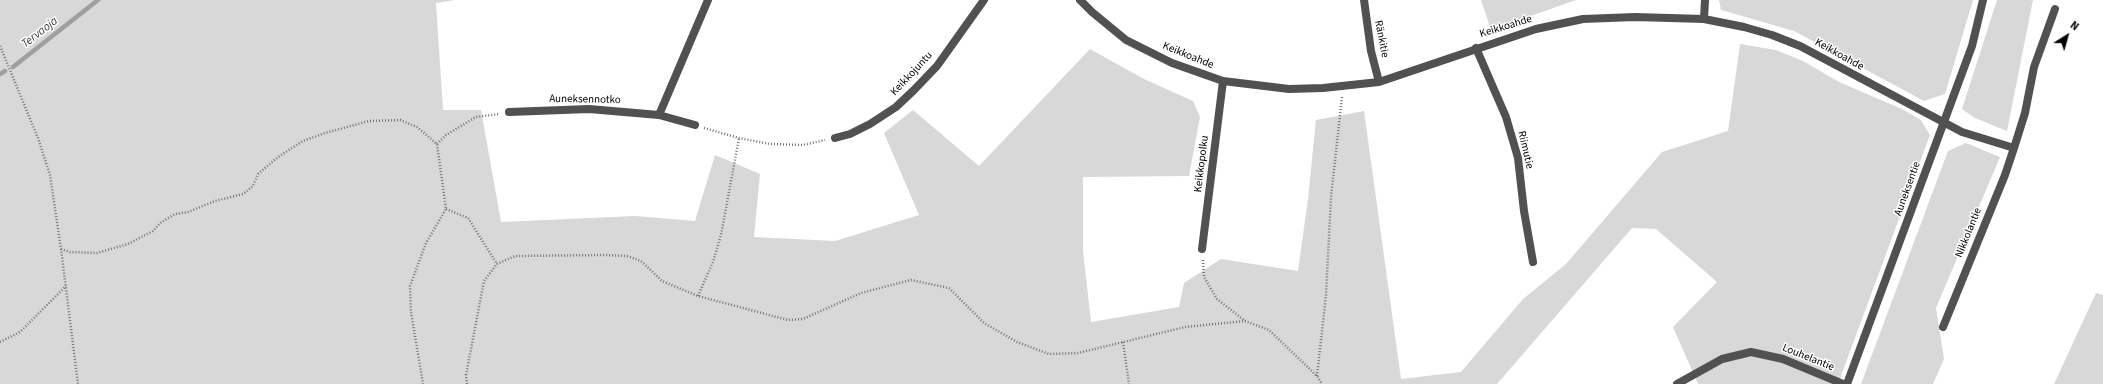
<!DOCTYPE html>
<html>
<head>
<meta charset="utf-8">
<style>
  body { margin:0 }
  #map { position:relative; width:2103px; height:384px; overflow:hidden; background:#fff; font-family:"Source Sans 3",sans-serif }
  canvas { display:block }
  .north { position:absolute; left:2047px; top:16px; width:40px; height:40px; -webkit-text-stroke:3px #fff; paint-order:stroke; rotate:37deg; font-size:11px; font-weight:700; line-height:16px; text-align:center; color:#000 }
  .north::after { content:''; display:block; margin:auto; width:14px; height:18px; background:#000; clip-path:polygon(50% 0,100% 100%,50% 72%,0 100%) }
</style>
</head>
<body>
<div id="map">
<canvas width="2103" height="384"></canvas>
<div class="north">N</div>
</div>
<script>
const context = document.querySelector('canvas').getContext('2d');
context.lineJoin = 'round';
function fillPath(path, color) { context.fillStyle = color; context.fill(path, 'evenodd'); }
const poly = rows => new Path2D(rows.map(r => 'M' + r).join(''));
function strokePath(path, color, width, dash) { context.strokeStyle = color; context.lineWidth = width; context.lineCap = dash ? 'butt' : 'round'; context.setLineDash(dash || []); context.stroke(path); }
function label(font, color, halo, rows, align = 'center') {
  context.font = font + ' "Source Sans 3",sans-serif'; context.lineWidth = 3; context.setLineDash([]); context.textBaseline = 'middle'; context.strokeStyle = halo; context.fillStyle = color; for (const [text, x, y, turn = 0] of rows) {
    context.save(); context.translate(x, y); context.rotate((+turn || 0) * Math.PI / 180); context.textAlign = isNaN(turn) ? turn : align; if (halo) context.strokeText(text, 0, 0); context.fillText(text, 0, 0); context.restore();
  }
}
const green = poly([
  [0,0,455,0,436,3,443,110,481,110,501,222,635,216,695,221,715,155,760,174,754,237,835,241,919,215,884,133,913,110,979,166,1090,49,1144,79,1193,101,1200,117,1189,176,1083,177,1083,251,1091,322,1179,307,1184,283,1221,259,1298,271,1308,199,1316,120,1364,111,1401,379,1461,372,1523,299,1566,264,1662,152,1728,131,1740,44,1776,50,1803,61,1839,82,1902,109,1921,120,1930,135,1838,384,1698,384,1673,327,1717,282,1656,229,1632,228,1497,384,0,384],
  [1481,0,1576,0,1491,30],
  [1719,0,1973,0,1945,94,1924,101,1794,31,1721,10],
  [1997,0,2033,0,2007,131,1975,118,1962,109],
  [1966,143,2000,157,1936,308,1944,359,1933,384,1861,384,1948,151],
  [2096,293,2103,295,2103,384,2054,384]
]);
const stream = poly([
  [13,67,98,0],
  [0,74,5,71]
]);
const path = poly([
  [0,46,38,138,50,175,61,249,78,384],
  [704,128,739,138,770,144,803,145,825,140],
  [437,144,446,135,476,117,499,114],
  [446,209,468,218,497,264],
  [61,249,70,252,97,253,128,244,153,231,160,223,175,214,188,212,215,201,243,194,253,186,258,174,278,157,303,141,325,133,369,121,400,120,417,127,437,144,446,209,426,243,410,286,411,312,423,384],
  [1203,260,1204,277,1217,299,1245,321],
  [698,296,713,262,721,235,739,138],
  [0,342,20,332,66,286],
  [1123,342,1129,384],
  [1317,376,1326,295,1331,197,1342,97],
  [467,384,466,375,484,281,497,264,515,256,606,255,627,256,641,261,662,281,698,296,788,320,803,319,861,293,911,280,949,288,984,323,1017,342,1049,354,1078,353,1185,327,1245,321,1269,330,1317,376,1322,384]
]);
const minor = poly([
  [1080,0,1092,12,1126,40,1172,63,1223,81,1289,89,1323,88,1379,82,1536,29,1583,19,1635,17,1704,19,1744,27,1772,35,1800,46,1962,132,2014,148,2025,113,2034,67,2055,9],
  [1364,0,1371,51,1379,82],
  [1704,19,1705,0],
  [1476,48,1506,117,1518,158,1524,211,1533,262],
  [509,112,589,109,659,115,695,125],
  [659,115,708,0],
  [835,138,850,134,870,124,896,107,914,90,937,66,984,0],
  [1202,249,1223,81],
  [1943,327,2005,175,2014,148],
  [1677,384,1722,359,1751,352,1783,359,1843,384]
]);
const tertiary = poly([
  [1847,384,1972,46,1983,0]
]);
const streetNames = [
  ["Keikkoahde",1506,27,-17],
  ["Ränkitie",1381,39,79],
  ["Keikkoahde",1839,55,29],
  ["Keikkoahde",1188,56,22],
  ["Keikkojuntu",912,74,-47],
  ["Auneksennotko",585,100,1],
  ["Riimutie",1525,150,77],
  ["Keikkopolku",1202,164,-83],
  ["Auneksentie",1908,189,-70],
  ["Nikkolantie",1969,233,-68],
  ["Louhelantie",1808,358,22]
];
const waterNames = [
  ["Tervaoja",40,33,-38]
];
fillPath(green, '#d8d8d8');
strokePath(stream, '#9f9f9f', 4.5);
strokePath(path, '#737373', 2.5, [1, 2]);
strokePath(minor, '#515151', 8);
strokePath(tertiary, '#515151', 8);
label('11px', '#000', '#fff', streetNames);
label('italic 12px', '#404040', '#fff', waterNames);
</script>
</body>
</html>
